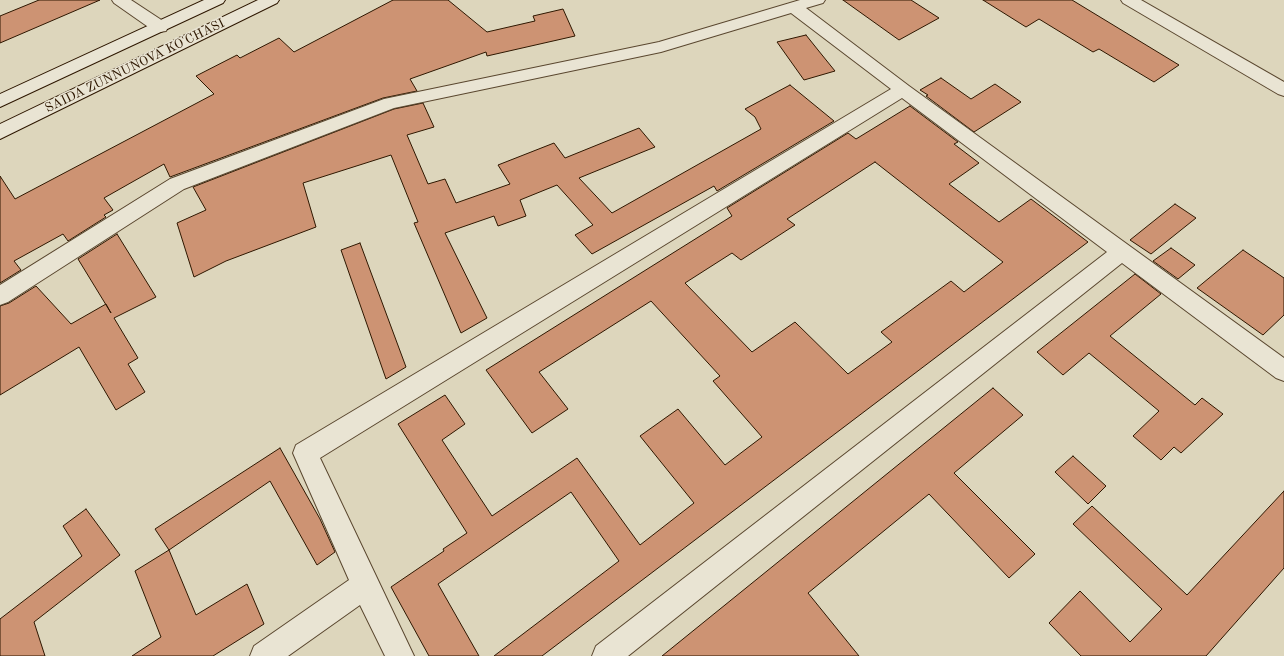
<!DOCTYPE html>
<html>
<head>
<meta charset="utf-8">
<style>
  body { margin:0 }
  canvas { display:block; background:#ddd6bc }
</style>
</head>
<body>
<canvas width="1284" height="656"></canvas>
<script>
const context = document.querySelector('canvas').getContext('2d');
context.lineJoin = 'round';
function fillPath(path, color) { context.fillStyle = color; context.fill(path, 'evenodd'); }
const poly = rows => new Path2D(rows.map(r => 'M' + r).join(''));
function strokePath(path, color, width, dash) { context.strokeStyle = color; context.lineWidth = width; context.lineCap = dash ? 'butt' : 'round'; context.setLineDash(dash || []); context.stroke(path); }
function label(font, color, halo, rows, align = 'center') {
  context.font = font + ' "Old Standard TT",serif'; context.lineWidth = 3; context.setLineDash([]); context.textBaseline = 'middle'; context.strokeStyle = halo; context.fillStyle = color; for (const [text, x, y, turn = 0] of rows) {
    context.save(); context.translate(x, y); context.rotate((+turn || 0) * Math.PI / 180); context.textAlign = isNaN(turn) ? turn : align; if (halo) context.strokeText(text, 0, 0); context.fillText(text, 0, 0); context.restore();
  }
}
const building = poly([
  [39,0,100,0,0,43,0,16,39,0],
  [393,0,448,0,487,32,535,21,533,16,563,9,575,36,487,56,486,52,410,79,417,91,383,98,170,177,164,164,104,198,113,210,104,215,106,217,68,241,63,234,14,261,21,270,0,283,0,176,15,199,214,94,196,76,237,55,240,58,279,38,294,52,393,0],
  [843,0,911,0,939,18,899,40,843,0],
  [983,0,1072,0,1179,65,1154,82,1099,49,1093,52,1039,19,1026,27,983,0],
  [806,35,818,50,835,71,804,80,777,42,806,35],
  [941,78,971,99,995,84,1021,102,974,132,926,96,928,95,920,90,941,78],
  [790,85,834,121,717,191,714,186,592,254,575,235,593,225,557,185,520,200,526,216,498,226,494,216,445,233,487,318,461,333,414,223,418,222,391,155,303,183,316,227,226,261,194,277,177,223,206,210,193,187,394,109,423,103,434,127,407,135,428,184,445,179,456,203,510,184,498,165,554,143,565,158,639,128,655,147,579,178,612,213,761,129,755,117,745,109,790,85],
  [910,106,958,142,954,144,979,163,949,184,999,222,1031,199,1088,242,542,656,494,656,619,561,571,492,438,584,479,656,429,656,391,587,444,551,443,549,467,533,398,424,445,395,465,424,442,440,492,516,577,458,640,545,694,503,640,436,678,409,725,465,762,437,713,381,720,376,651,301,539,372,568,409,532,433,486,370,732,216,727,208,848,133,856,139,910,106],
  [875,162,1003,262,964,292,951,281,881,332,892,342,848,374,795,322,752,352,685,283,732,253,741,260,795,225,787,219,875,162],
  [1175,204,1196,218,1151,254,1130,240,1175,204],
  [117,234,156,297,114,318,138,358,128,364,145,392,116,410,79,347,0,395,0,306,9,303,36,286,71,324,106,304,111,313,78,259,117,234],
  [360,243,406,367,386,379,341,250,360,243],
  [1171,248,1195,265,1178,279,1153,261,1171,248],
  [1243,250,1284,278,1284,315,1263,335,1197,288,1243,250],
  [1135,274,1161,294,1110,336,1195,405,1202,398,1223,414,1181,453,1174,447,1161,460,1133,436,1159,411,1089,353,1063,375,1037,352,1135,274],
  [993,388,1023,415,954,473,1035,554,1009,578,929,494,808,593,859,656,662,656,993,388],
  [280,448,320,519,335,552,317,565,270,481,169,550,155,529,280,448],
  [1073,456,1106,486,1088,504,1055,472,1073,456],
  [1284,491,1284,568,1206,656,1081,656,1049,623,1080,591,1130,642,1162,609,1073,524,1092,506,1187,595,1284,491],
  [86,509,120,555,34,622,45,656,0,656,0,619,82,556,63,526,86,509],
  [169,550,196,615,247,584,264,624,213,656,132,656,161,637,135,571,169,550]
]);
const minor = poly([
  [112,0,131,0,166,23,168,27,166,31,160,32,154,31,114,3,112,0],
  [800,0,825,0,823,3,806,8,909,86,1284,358,1284,381,1276,378,1122,263,628,656,592,656,596,646,1107,252,902,98,320,458,414,656,385,656,360,605,288,656,250,656,254,646,349,580,293,453,296,445,891,89,791,13,661,52,394,108,184,189,8,302,0,305,0,285,170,179,384,99,659,42,800,0]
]);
const tertiary = poly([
  [1121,0,1141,0,1284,82,1284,96,1278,94,1123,3,1121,0]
]);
const secondary = poly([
  [204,0,225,0,223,3,0,107,0,94,204,0],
  [258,0,279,0,277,3,0,139,0,124,258,0]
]);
const farStreetnames = [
  ["SAIDA ZUNNUNOVA KO'CHASI",135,66,-26]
];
fillPath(building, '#cd9373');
strokePath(building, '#2e1700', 1);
strokePath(minor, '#5a472f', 2);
strokePath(tertiary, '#5a472f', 2);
strokePath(secondary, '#2e1700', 2);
fillPath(minor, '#e9e4d3');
fillPath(tertiary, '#e9e4d3');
fillPath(secondary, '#e9e4d3');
label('13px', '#2e1700', '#e9e4d3', farStreetnames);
</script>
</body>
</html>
